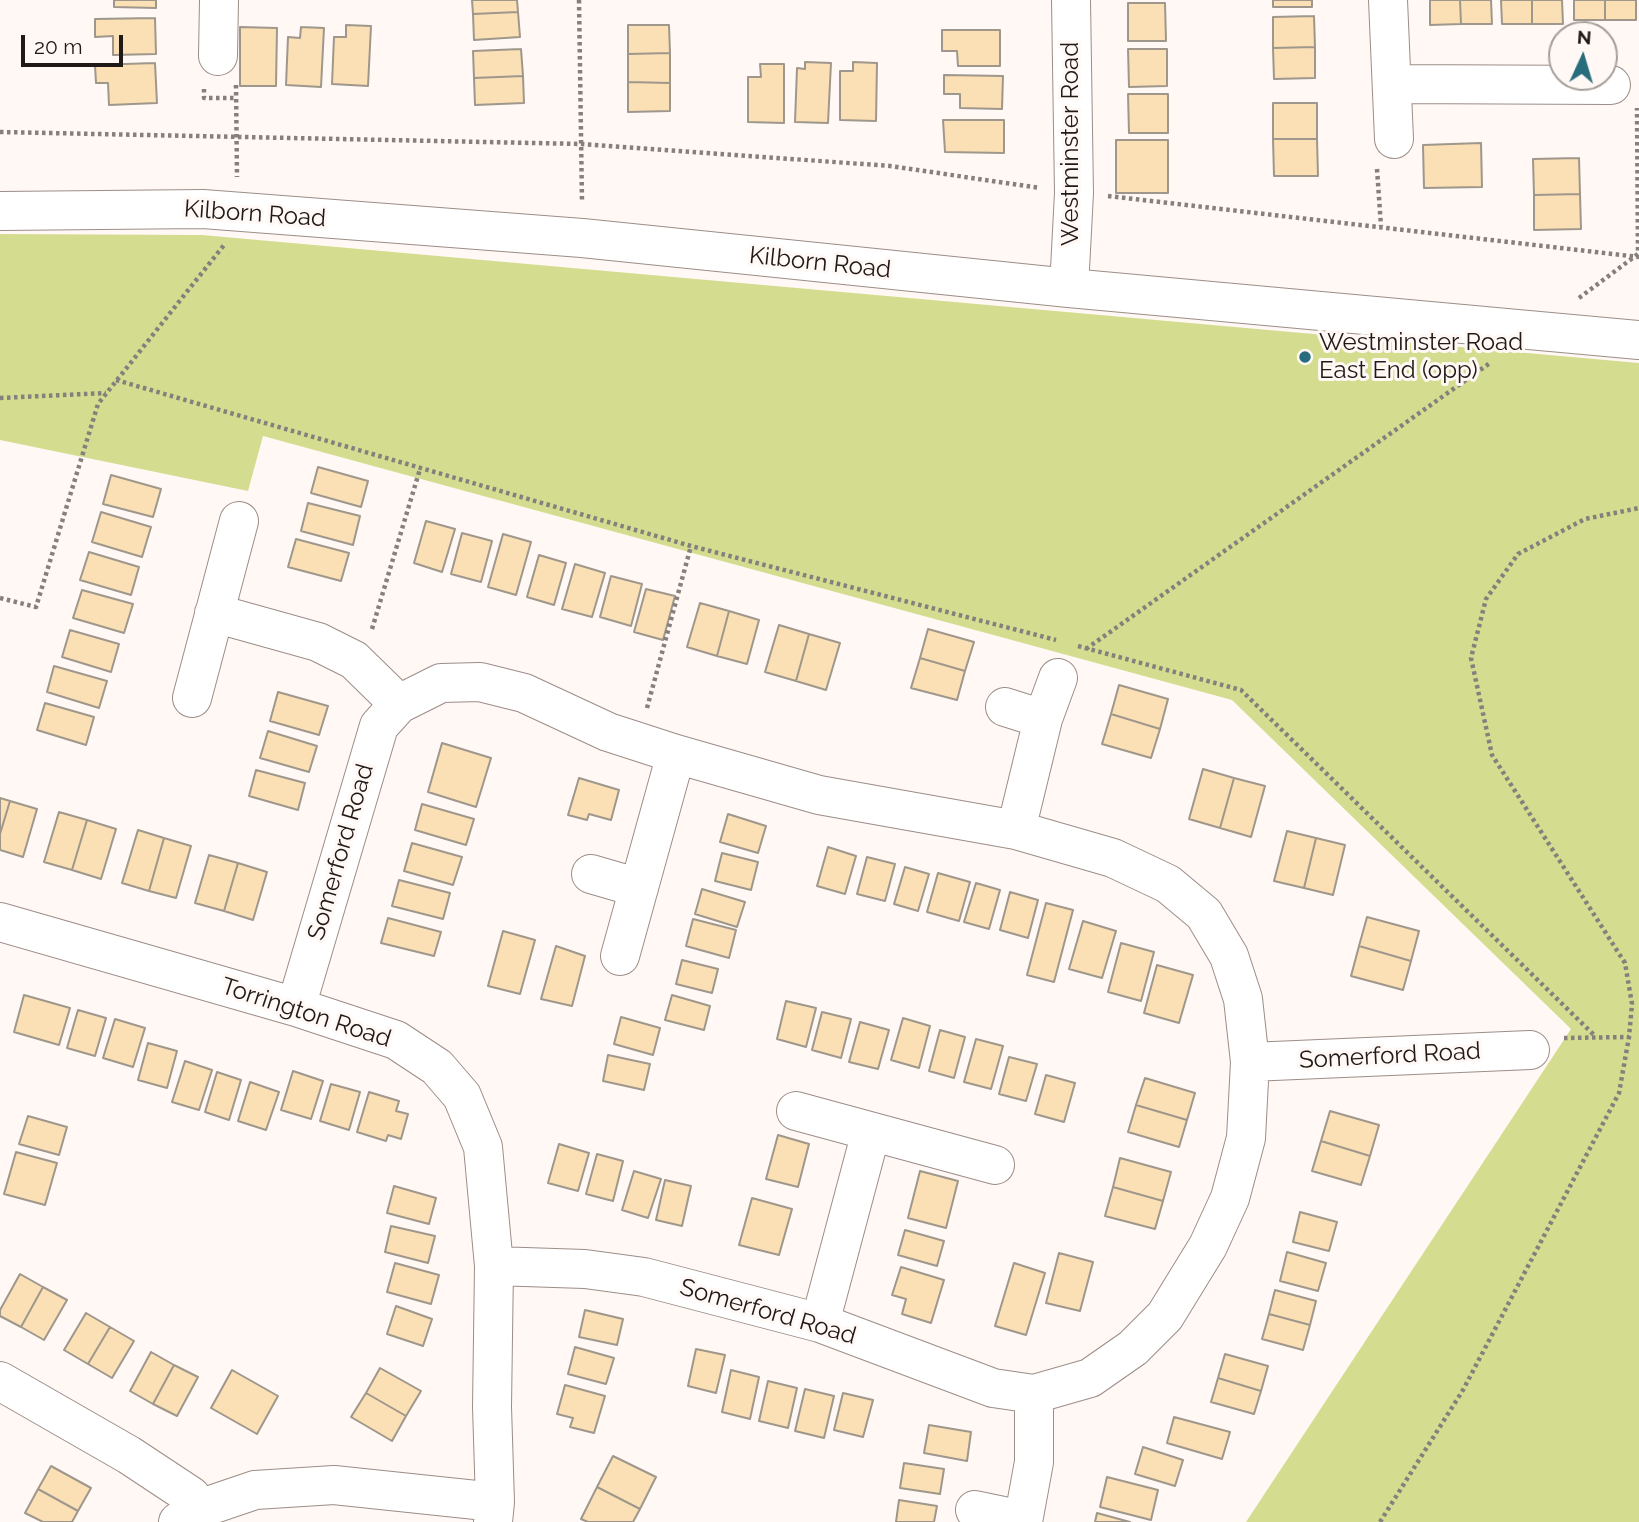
<!DOCTYPE html>
<html>
<head>
<meta charset="utf-8">
<style>
  body { margin:0 }
  #map { position:relative; width:1639px; height:1522px; overflow:hidden; background:#fff8f5; font-family:Raleway,sans-serif }
  canvas { display:block }
  .north { position:absolute; left:1548px; top:21px; width:70px; height:70px; box-sizing:border-box; background:#fff8f5; border:2px solid #a59f9c; border-radius:50%; rotate:4deg; font-size:19px; font-weight:700; line-height:28px; text-align:center; color:#1f1917 }
  .north::after { content:''; display:block; margin:auto; width:24px; height:32px; background:#286d7d; clip-path:polygon(50% 0,100% 100%,50% 72%,0 100%) }
  .scale { position:absolute; left:21px; top:35px; width:102px; height:32px; box-sizing:border-box; border:4px solid #1f1917; border-top:0; padding-left:9px; font-size:21px; line-height:24px; white-space:nowrap; color:#1f1917; -webkit-text-stroke:5px #fff8f5; paint-order:stroke }
</style>
</head>
<body>
<div id="map">
<canvas width="1639" height="1522"></canvas>
<div class="north">N</div>
<div class="scale">20 m</div>
</div>
<script>
const context = document.querySelector('canvas').getContext('2d');
context.lineJoin = 'round';
function fillPath(path, color) { context.fillStyle = color; context.fill(path, 'evenodd'); }
const poly = rows => new Path2D(rows.map(r => 'M' + r).join(''));
function strokePath(path, color, width, dash) { context.strokeStyle = color; context.lineWidth = width; context.lineCap = dash ? 'butt' : 'round'; context.setLineDash(dash || []); context.stroke(path); }
function label(font, color, halo, rows, align = 'center') {
  context.font = font + ' Raleway,sans-serif'; context.lineWidth = 6; context.setLineDash([]); context.textBaseline = 'middle'; context.strokeStyle = halo; context.fillStyle = color; for (const [text, x, y, turn = 0] of rows) {
    context.save(); context.translate(x, y); context.rotate((+turn || 0) * Math.PI / 180); context.textAlign = isNaN(turn) ? turn : align; if (halo) context.strokeText(text, 0, 0); context.fillText(text, 0, 0); context.restore();
  }
}
const green = poly([
  [0,234,202,235,1639,363,1639,1522,1246,1522,1571,1029,1232,700,263,436,248,491,0,440]
]);
const building = poly([
  [114,0,156,0,156,8,114,7,114,0],
  [472,0,517,0,518,12,473,14,472,0],
  [1273,0,1312,0,1312,7,1273,7,1273,0],
  [1430,0,1460,0,1461,24,1430,25,1430,0],
  [1460,0,1491,0,1492,24,1461,24,1460,0],
  [1501,0,1532,0,1532,24,1502,24,1501,0],
  [1532,0,1562,0,1563,24,1532,24,1532,0],
  [1574,0,1605,0,1605,20,1574,20,1574,0],
  [1605,0,1636,0,1636,20,1605,20,1605,0],
  [1128,3,1165,3,1166,41,1128,41,1128,3],
  [518,12,520,37,474,40,473,14,518,12],
  [1314,16,1315,47,1273,48,1273,17,1314,16],
  [155,18,156,54,113,55,113,36,95,37,95,19,155,18],
  [346,25,371,26,368,86,332,84,334,37,346,37,346,25],
  [628,25,669,25,670,53,628,54,628,25],
  [240,27,277,28,276,86,240,86,240,27],
  [301,27,324,28,321,87,286,85,288,37,300,38,301,27],
  [942,30,1000,30,1000,66,958,66,957,51,942,51,942,30],
  [1315,47,1315,78,1274,79,1273,48,1315,47],
  [521,49,523,76,474,78,473,51,521,49],
  [1128,49,1167,49,1167,86,1129,87,1128,49],
  [670,53,670,83,628,82,628,54,670,53],
  [805,62,831,63,828,123,795,122,797,68,805,69,805,62],
  [853,62,877,63,876,121,840,120,840,71,853,71,853,62],
  [155,63,157,103,109,105,108,83,96,83,95,65,155,63],
  [760,64,784,64,784,123,748,122,748,77,761,77,760,64],
  [944,75,1003,76,1002,109,960,108,960,94,944,94,944,75],
  [523,76,524,103,475,105,474,78,523,76],
  [628,82,670,83,670,111,628,112,628,82],
  [1128,94,1168,94,1168,133,1129,133,1128,94],
  [1273,103,1317,103,1317,139,1273,139,1273,103],
  [943,120,1004,120,1004,153,945,152,943,120],
  [1273,139,1317,139,1318,176,1274,176,1273,139],
  [1116,140,1168,140,1168,193,1116,193,1116,140],
  [1481,143,1482,187,1424,188,1423,145,1481,143],
  [1579,158,1580,194,1534,195,1533,159,1579,158],
  [1580,194,1581,229,1534,230,1534,195,1580,194],
  [318,467,368,481,361,507,311,493,318,467],
  [111,475,161,489,153,517,103,504,111,475],
  [308,503,360,516,353,545,301,531,308,503],
  [101,512,151,527,142,557,92,542,101,512],
  [426,521,455,529,442,572,414,563,426,521],
  [462,533,492,541,481,582,451,574,462,533],
  [503,534,531,542,516,595,488,587,503,534],
  [296,539,349,553,341,581,288,567,296,539],
  [89,552,139,567,131,595,80,580,89,552],
  [539,555,566,563,554,605,527,597,539,555],
  [575,564,605,573,592,617,562,609,575,564],
  [611,576,642,584,631,626,600,617,611,576],
  [646,589,675,596,663,640,634,632,646,589],
  [82,590,133,604,124,633,73,618,82,590],
  [700,603,729,611,717,656,687,647,700,603],
  [729,611,759,620,747,664,717,656,729,611],
  [779,625,809,634,796,681,765,672,779,625],
  [928,629,974,642,965,671,920,658,928,629],
  [70,630,119,644,111,672,62,657,70,630],
  [809,634,840,643,826,690,796,681,809,634],
  [920,658,965,671,957,700,911,688,920,658],
  [54,666,107,681,99,708,47,692,54,666],
  [1119,685,1168,699,1160,729,1111,714,1119,685],
  [278,692,328,706,319,735,270,721,278,692],
  [45,703,94,717,86,745,37,730,45,703],
  [1111,714,1160,729,1151,758,1102,744,1111,714],
  [268,731,317,746,309,772,260,758,268,731],
  [442,743,491,758,476,807,428,792,442,743],
  [1203,769,1234,778,1220,828,1189,819,1203,769],
  [256,770,305,783,298,810,249,796,256,770],
  [579,778,619,790,611,820,589,814,587,820,568,815,579,778],
  [1234,778,1265,786,1251,837,1220,828,1234,778],
  [0,798,10,801,0,834,0,798],
  [10,801,37,809,23,857,0,850,0,834,10,801],
  [422,804,474,819,466,845,415,830,422,804],
  [59,812,87,820,72,870,44,862,59,812],
  [728,814,766,826,758,853,720,842,728,814],
  [87,820,116,829,101,879,72,870,87,820],
  [138,830,164,838,149,891,122,883,138,830],
  [1287,831,1316,838,1304,888,1274,881,1287,831],
  [164,838,191,846,176,898,149,891,164,838],
  [1316,838,1345,845,1333,895,1304,888,1316,838],
  [412,843,462,857,453,885,404,871,412,843],
  [828,847,856,856,845,894,817,886,828,847],
  [722,853,758,862,751,890,715,881,722,853],
  [209,855,238,863,224,911,195,903,209,855],
  [867,857,895,864,885,901,857,894,867,857],
  [238,863,267,872,253,920,224,911,238,863],
  [905,867,929,874,918,911,894,904,905,867],
  [938,873,970,882,959,921,927,912,938,873],
  [399,880,450,893,443,919,392,906,399,880],
  [976,883,1000,890,989,929,964,922,976,883],
  [702,889,745,902,737,927,695,914,702,889],
  [1010,892,1038,900,1028,938,1000,930,1010,892],
  [1046,903,1073,910,1054,982,1027,975,1046,903],
  [1367,917,1419,931,1411,961,1359,946,1367,917],
  [388,918,441,932,434,956,381,943,388,918],
  [693,919,736,930,729,958,686,946,693,919],
  [1083,921,1116,931,1102,978,1069,969,1083,921],
  [503,931,535,940,520,994,488,986,503,931],
  [1121,943,1154,952,1141,1001,1108,992,1121,943],
  [556,946,585,956,572,1006,541,999,556,946],
  [1359,946,1411,961,1403,990,1351,976,1359,946],
  [682,960,718,969,712,993,676,984,682,960],
  [1157,965,1193,975,1179,1023,1144,1013,1157,965],
  [24,995,70,1008,59,1045,14,1032,24,995],
  [672,995,710,1006,704,1030,665,1020,672,995],
  [786,1001,816,1008,806,1047,777,1039,786,1001],
  [78,1010,106,1018,95,1056,67,1048,78,1010],
  [822,1012,851,1019,841,1058,812,1050,822,1012],
  [621,1017,660,1028,653,1055,614,1044,621,1017],
  [903,1018,930,1026,919,1068,891,1060,903,1018],
  [115,1019,145,1028,133,1067,103,1058,115,1019],
  [860,1022,889,1030,878,1069,849,1062,860,1022],
  [940,1030,965,1037,954,1078,929,1071,940,1030],
  [976,1039,1003,1046,991,1089,964,1082,976,1039],
  [148,1043,177,1051,167,1088,138,1080,148,1043],
  [608,1055,650,1064,644,1090,603,1081,608,1055],
  [1009,1057,1037,1064,1026,1101,999,1094,1009,1057],
  [185,1061,212,1070,199,1110,172,1102,185,1061],
  [293,1071,323,1081,311,1119,281,1110,293,1071],
  [217,1072,241,1080,229,1120,205,1112,217,1072],
  [1046,1075,1075,1083,1064,1122,1035,1114,1046,1075],
  [1145,1078,1195,1093,1187,1120,1136,1105,1145,1078],
  [250,1082,279,1092,266,1130,238,1121,250,1082],
  [331,1084,360,1092,349,1130,320,1121,331,1084],
  [369,1092,399,1101,396,1111,408,1114,401,1139,388,1135,386,1141,357,1132,369,1092],
  [1136,1105,1187,1120,1179,1147,1128,1132,1136,1105],
  [1330,1111,1379,1125,1370,1156,1321,1141,1330,1111],
  [28,1116,67,1127,59,1155,19,1144,28,1116],
  [778,1135,809,1144,798,1187,766,1179,778,1135],
  [1321,1141,1370,1156,1361,1185,1312,1171,1321,1141],
  [559,1144,589,1153,578,1191,548,1183,559,1144],
  [16,1152,57,1163,45,1205,4,1194,16,1152],
  [597,1154,623,1161,613,1201,586,1194,597,1154],
  [1120,1158,1171,1172,1163,1201,1113,1187,1120,1158],
  [634,1171,661,1179,648,1218,622,1210,634,1171],
  [920,1171,958,1181,946,1228,908,1218,920,1171],
  [665,1180,691,1186,682,1226,656,1220,665,1180],
  [394,1186,436,1198,429,1224,387,1213,394,1186],
  [1113,1187,1163,1201,1155,1229,1105,1216,1113,1187],
  [752,1198,792,1209,779,1255,739,1245,752,1198],
  [1300,1212,1337,1222,1329,1251,1293,1242,1300,1212],
  [391,1226,435,1236,428,1263,385,1252,391,1226],
  [905,1230,944,1241,937,1266,898,1255,905,1230],
  [1287,1252,1326,1263,1318,1291,1280,1281,1287,1252],
  [1059,1253,1093,1262,1080,1311,1046,1303,1059,1253],
  [395,1263,439,1275,431,1304,387,1292,395,1263],
  [1014,1263,1045,1273,1026,1335,995,1326,1014,1263],
  [901,1267,944,1280,931,1323,902,1314,906,1299,892,1295,901,1267],
  [20,1274,43,1287,21,1327,0,1316,0,1310,20,1274],
  [43,1287,67,1300,44,1340,21,1327,43,1287],
  [1275,1290,1316,1301,1310,1325,1269,1314,1275,1290],
  [396,1306,432,1319,423,1346,387,1334,396,1306],
  [585,1310,623,1319,617,1345,579,1337,585,1310],
  [86,1313,110,1327,88,1364,64,1350,86,1313],
  [1269,1314,1310,1325,1303,1350,1262,1339,1269,1314],
  [110,1327,134,1341,112,1378,88,1364,110,1327],
  [575,1347,614,1358,606,1384,568,1374,575,1347],
  [696,1349,725,1355,716,1393,688,1386,696,1349],
  [151,1352,174,1365,153,1404,130,1391,151,1352],
  [1225,1354,1268,1366,1261,1391,1218,1378,1225,1354],
  [174,1365,198,1377,177,1416,153,1404,174,1365],
  [380,1368,421,1391,406,1416,366,1393,380,1368],
  [232,1370,278,1396,257,1434,211,1408,232,1370],
  [731,1370,759,1377,750,1419,722,1412,731,1370],
  [1218,1378,1261,1391,1254,1414,1211,1402,1218,1378],
  [768,1381,797,1388,788,1428,759,1421,768,1381],
  [565,1385,605,1396,594,1433,570,1427,573,1418,557,1414,565,1385],
  [805,1389,834,1396,824,1438,795,1431,805,1389],
  [366,1393,406,1416,392,1441,351,1417,366,1393],
  [843,1393,873,1400,863,1437,834,1430,843,1393],
  [1174,1417,1230,1432,1222,1459,1167,1443,1174,1417],
  [929,1425,971,1432,967,1461,924,1453,929,1425],
  [1143,1447,1183,1460,1175,1486,1135,1474,1143,1447],
  [613,1456,656,1477,640,1509,597,1487,613,1456],
  [904,1463,944,1469,940,1494,900,1488,904,1463],
  [51,1466,91,1488,78,1511,38,1489,51,1466],
  [1107,1477,1158,1490,1151,1520,1100,1507,1107,1477],
  [597,1487,640,1509,633,1522,588,1522,581,1519,597,1487],
  [38,1489,78,1511,72,1522,43,1522,25,1513,38,1489],
  [899,1500,937,1506,934,1522,896,1522,899,1500],
  [1097,1513,1130,1522,1095,1522,1097,1513]
]);
const path = poly([
  [579,0,582,202],
  [236,85,237,177],
  [204,89,204,98,236,98],
  [0,132,582,144,890,166,1040,188],
  [1377,169,1381,226],
  [1108,196,1639,257],
  [1579,298,1638,254,1637,108],
  [116,380,691,546,1056,640],
  [0,398,106,393],
  [0,598,36,607,98,404,224,245],
  [372,629,420,469],
  [1078,646,1241,690,1595,1036],
  [1086,649,1490,363],
  [647,708,691,546],
  [1564,1038,1629,1037],
  [1380,1522,1463,1390,1619,1093,1629,1037,1632,1004,1625,963,1492,755,1471,658,1486,599,1518,554,1585,519,1639,508]
]);
const minor = poly([
  [1388,0,1394,139],
  [218,56,219,0],
  [1393,84,1611,85],
  [0,211,203,209,582,238,1069,288,1639,340],
  [1069,288,1074,193,1071,0],
  [214,613,318,642,354,660,399,704],
  [192,698,239,521],
  [1005,707,1043,719],
  [1016,830,1043,719,1058,678],
  [591,874,639,888],
  [0,922,296,1007,396,1040,437,1067,462,1096,483,1147,494,1266,492,1407,495,1502,493,1522],
  [620,956,676,754],
  [296,1007,379,726,399,704,441,683,480,682,524,693,608,732,676,754,819,795,1016,830,1113,858,1168,884,1204,914,1229,956,1243,999,1250,1062,1246,1138,1230,1198,1208,1246,1165,1316,1133,1348,1090,1378,1034,1394,993,1388,820,1323,644,1277,585,1269,494,1266],
  [1250,1062,1530,1050],
  [796,1111,995,1165],
  [820,1323,871,1132],
  [0,1381,129,1455,191,1496,199,1509],
  [975,1510,1023,1520],
  [178,1522,199,1509,255,1490,334,1485,495,1502],
  [1023,1522,1034,1462,1034,1394]
]);
const markers = [
  [1305,357,7,"#286d7d"]
];
const streetNames = [
  ["Westminster Road",1071,144,-90],
  ["Kilborn Road",255,214,4],
  ["Kilborn Road",820,263,6],
  ["Somerford Road",341,852,-74],
  ["Torrington Road",306,1013,18],
  ["Somerford Road",1390,1056,-3],
  ["Somerford Road",768,1312,16]
];
const poiNames = [
  ["Westminster Road",1319,343],
  ["East End (opp)",1319,371]
];
fillPath(green, '#d4dd8f');
fillPath(building, '#fbe0b5');
strokePath(building, '#9f978b', 2);
strokePath(minor, '#9c8d87', 40);
strokePath(path, '#86807d', 4.5, [3.5, 3.5]);
strokePath(minor, '#fff', 38);
for (const [x, y, r, color] of markers) { const dot = new Path2D(); dot.arc(x, y, r, 0, 2 * Math.PI); context.fillStyle = color; context.fill(dot); strokePath(dot, '#fff8f5', 2.5); }
label('24px', '#1f1917', '#fff8f5', streetNames);
label('24px', '#1f1917', '#fff8f5', poiNames, 'left');
</script>
</body>
</html>
